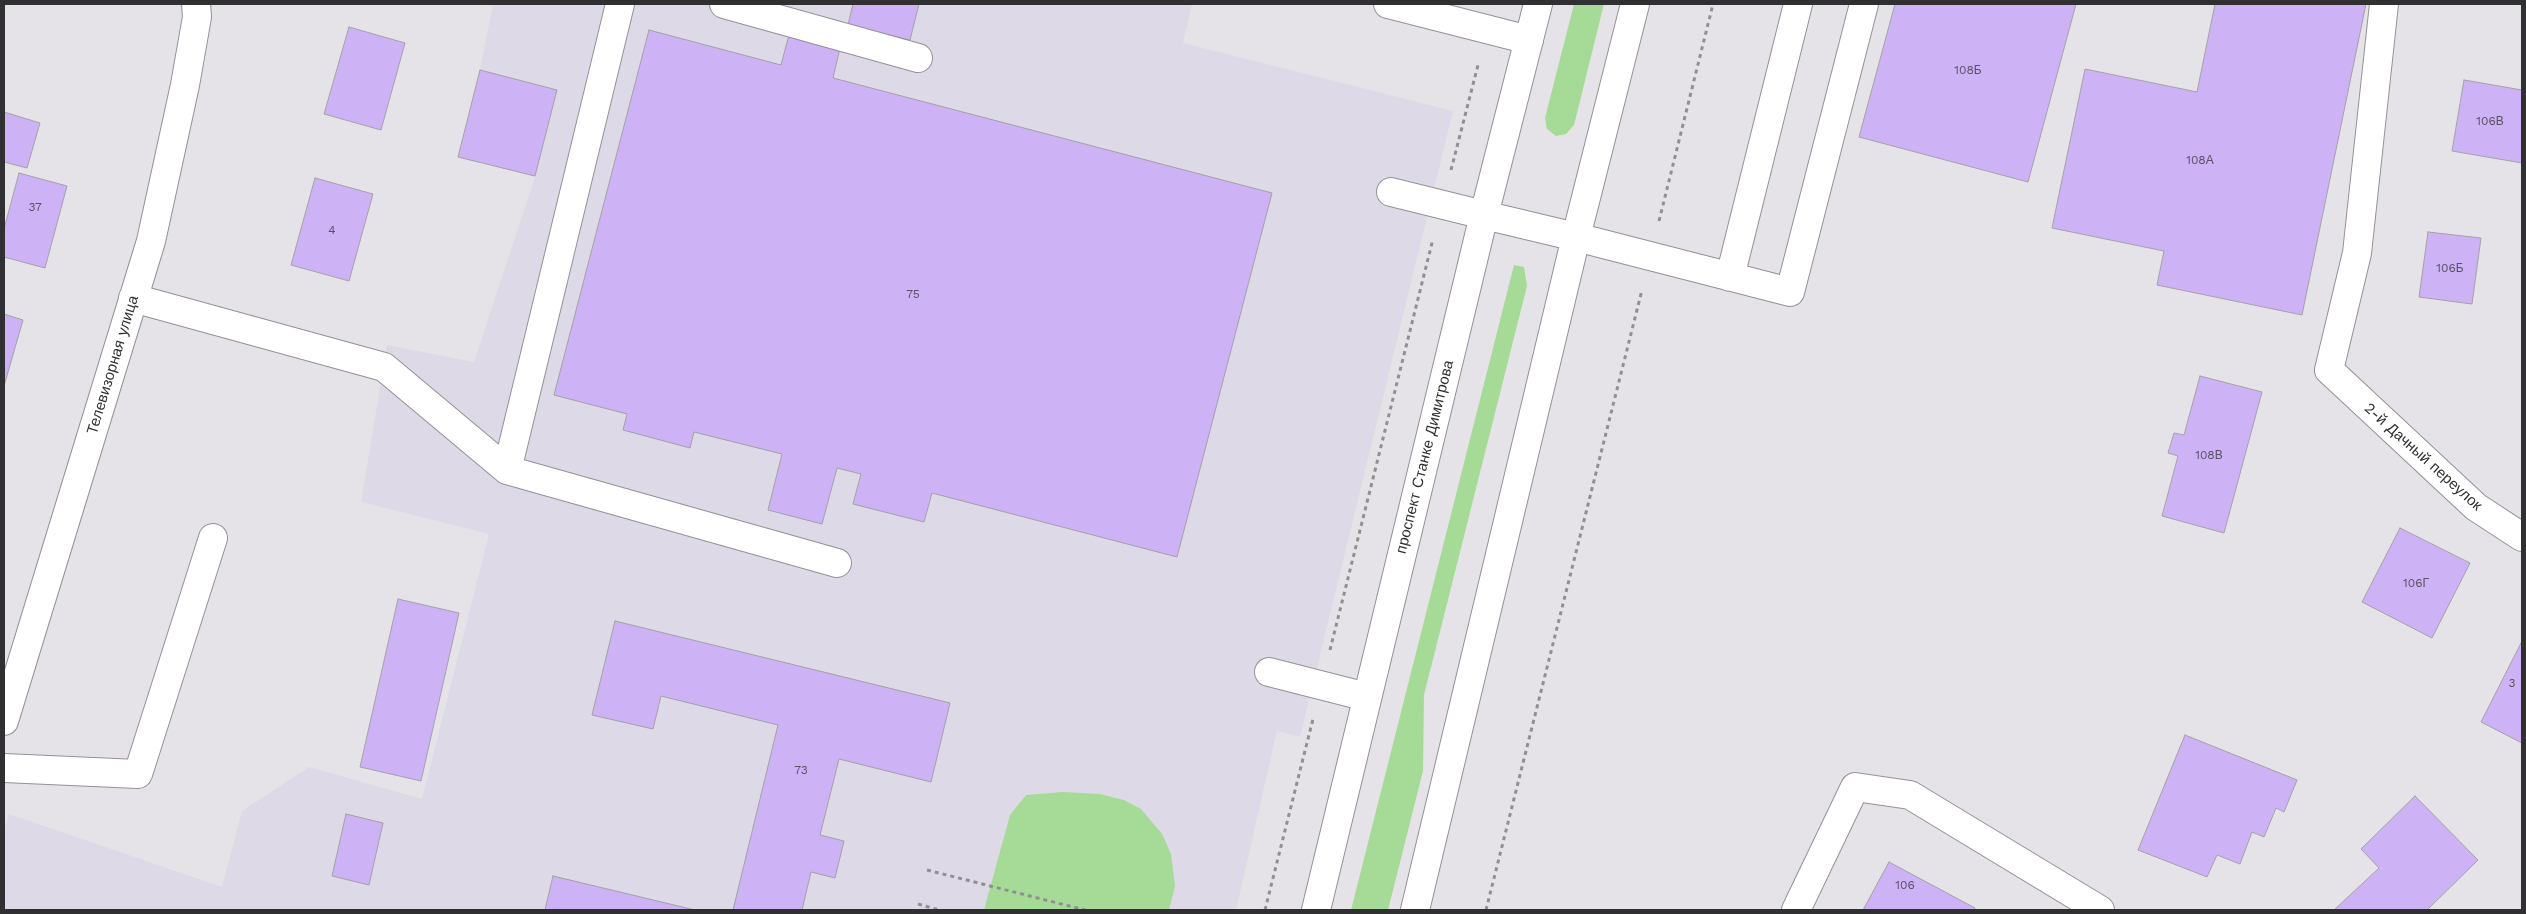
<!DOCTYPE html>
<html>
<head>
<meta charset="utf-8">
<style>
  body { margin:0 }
  #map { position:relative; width:2526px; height:914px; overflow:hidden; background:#e5e3e8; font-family:"Work Sans",sans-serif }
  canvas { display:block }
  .frame { position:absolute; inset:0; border:5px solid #303032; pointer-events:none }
</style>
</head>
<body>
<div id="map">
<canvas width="2526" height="914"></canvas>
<div class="frame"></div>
</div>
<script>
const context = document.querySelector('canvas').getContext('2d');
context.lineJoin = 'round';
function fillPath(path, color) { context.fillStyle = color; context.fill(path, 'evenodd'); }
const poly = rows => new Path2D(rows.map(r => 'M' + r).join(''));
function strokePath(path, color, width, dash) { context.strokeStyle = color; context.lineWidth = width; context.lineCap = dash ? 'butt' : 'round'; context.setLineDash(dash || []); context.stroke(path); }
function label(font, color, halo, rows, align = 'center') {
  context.font = font + ' "Work Sans",sans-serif'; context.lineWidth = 4.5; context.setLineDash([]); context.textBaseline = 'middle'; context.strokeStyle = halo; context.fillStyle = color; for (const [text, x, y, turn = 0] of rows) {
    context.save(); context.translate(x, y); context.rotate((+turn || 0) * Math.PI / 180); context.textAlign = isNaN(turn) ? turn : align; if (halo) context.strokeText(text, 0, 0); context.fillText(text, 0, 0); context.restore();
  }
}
const built = poly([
  [493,4,1192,4,1183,43,1453,111,1300,737,1277,731,1236,910,4,910,4,831,9,814,222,887,242,811,309,767,422,799,489,534,361,502,387,345,474,362,535,177,458,157,480,70]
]);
const green = poly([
  [1574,4,1604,4,1574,125,1566,134,1556,136,1547,129,1545,118],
  [1514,265,1524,267,1527,286,1424,695,1423,771,1388,910,1351,910],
  [1063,792,1100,794,1124,800,1141,809,1162,834,1171,854,1175,886,1169,910,984,910,1010,815,1026,795]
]);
const building = poly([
  [853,4,919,4,910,40,848,25,853,4],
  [1895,4,2076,4,2028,182,1859,137,1895,4],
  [2215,4,2366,4,2302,315,2157,285,2164,251,2052,228,2085,69,2197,92,2215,4],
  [349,27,405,43,381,130,324,114,349,27],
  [649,30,781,65,790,31,841,44,833,78,1272,193,1177,557,932,493,924,522,853,504,861,474,837,468,822,524,768,510,782,454,694,432,690,448,623,430,627,414,554,395,649,30],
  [480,70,557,90,535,176,458,157,480,70],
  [2464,80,2522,90,2522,163,2452,151,2464,80],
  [4,112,40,123,27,168,4,162,4,112],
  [19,173,67,186,45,268,4,257,4,229,19,173],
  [315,178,373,194,349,281,291,265,315,178],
  [2428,232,2481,238,2472,304,2419,297,2428,232],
  [4,314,23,320,4,386,4,314],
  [2200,376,2262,392,2224,533,2162,516,2178,456,2168,453,2174,433,2184,435,2200,376],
  [2400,528,2470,563,2432,638,2362,602,2400,528],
  [398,599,459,613,421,781,360,767,398,599],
  [615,621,950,703,931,782,839,759,820,835,844,841,835,878,811,872,802,910,733,910,778,725,661,696,653,729,592,715,615,621],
  [2521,643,2522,644,2522,743,2481,722,2521,643],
  [2185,735,2297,780,2284,812,2276,808,2264,837,2252,832,2240,864,2217,855,2207,877,2138,850,2185,735],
  [2415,796,2478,860,2427,910,2334,910,2379,868,2361,849,2415,796],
  [346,814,383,823,369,885,332,876,346,814],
  [1889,862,1975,908,1974,910,1863,910,1889,862],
  [553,876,695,910,545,910,553,876]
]);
const path = poly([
  [1451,170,1478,65],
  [1659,221,1713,4],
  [1330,650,1433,239],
  [927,870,1085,910],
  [918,904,939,910],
  [1265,910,1313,719],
  [1486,910,1642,290]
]);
const minor = poly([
  [620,4,507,470,837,563],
  [724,4,918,58],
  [1388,4,1529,40],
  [2384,4,2357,253,2329,370,2476,507,2522,537],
  [1391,192,1484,215],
  [1576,237,1790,292,1864,4],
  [1730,277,1798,4],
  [133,298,384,367,507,470],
  [1269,672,1367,697],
  [4,721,151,241,185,85,197,17,196,4],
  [4,768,138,774,213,538],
  [1796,910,1855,787,1910,795,2100,910]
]);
const major = poly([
  [1484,215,1576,237],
  [1316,910,1484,215,1538,4],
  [1415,910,1576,237,1635,4]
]);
const numberNames = [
  ["108Б",1968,70],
  ["106В",2490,121],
  ["108А",2200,160],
  ["37",35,207],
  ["4",332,230],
  ["106Б",2450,268],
  ["75",913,294],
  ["108В",2209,455],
  ["106Г",2416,583],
  ["3",2512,683],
  ["73",801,770],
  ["106",1905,885]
];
const streetNames = [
  ["Телевизорная улица",113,365,-73],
  ["проспект Станке Димитрова",1425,457,-76],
  ["2-й Дачный переулок",2423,457,42]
];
fillPath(built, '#ded9e6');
fillPath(green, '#a5db97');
fillPath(building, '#ceb2f6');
strokePath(building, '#a3a1a6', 1);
strokePath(minor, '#939196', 30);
strokePath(major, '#939196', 30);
strokePath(path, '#908f93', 3, [4, 4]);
strokePath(minor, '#fff', 28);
strokePath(major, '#fff', 28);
label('12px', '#585063', null, numberNames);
label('15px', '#303032', '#fff', streetNames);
</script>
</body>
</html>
